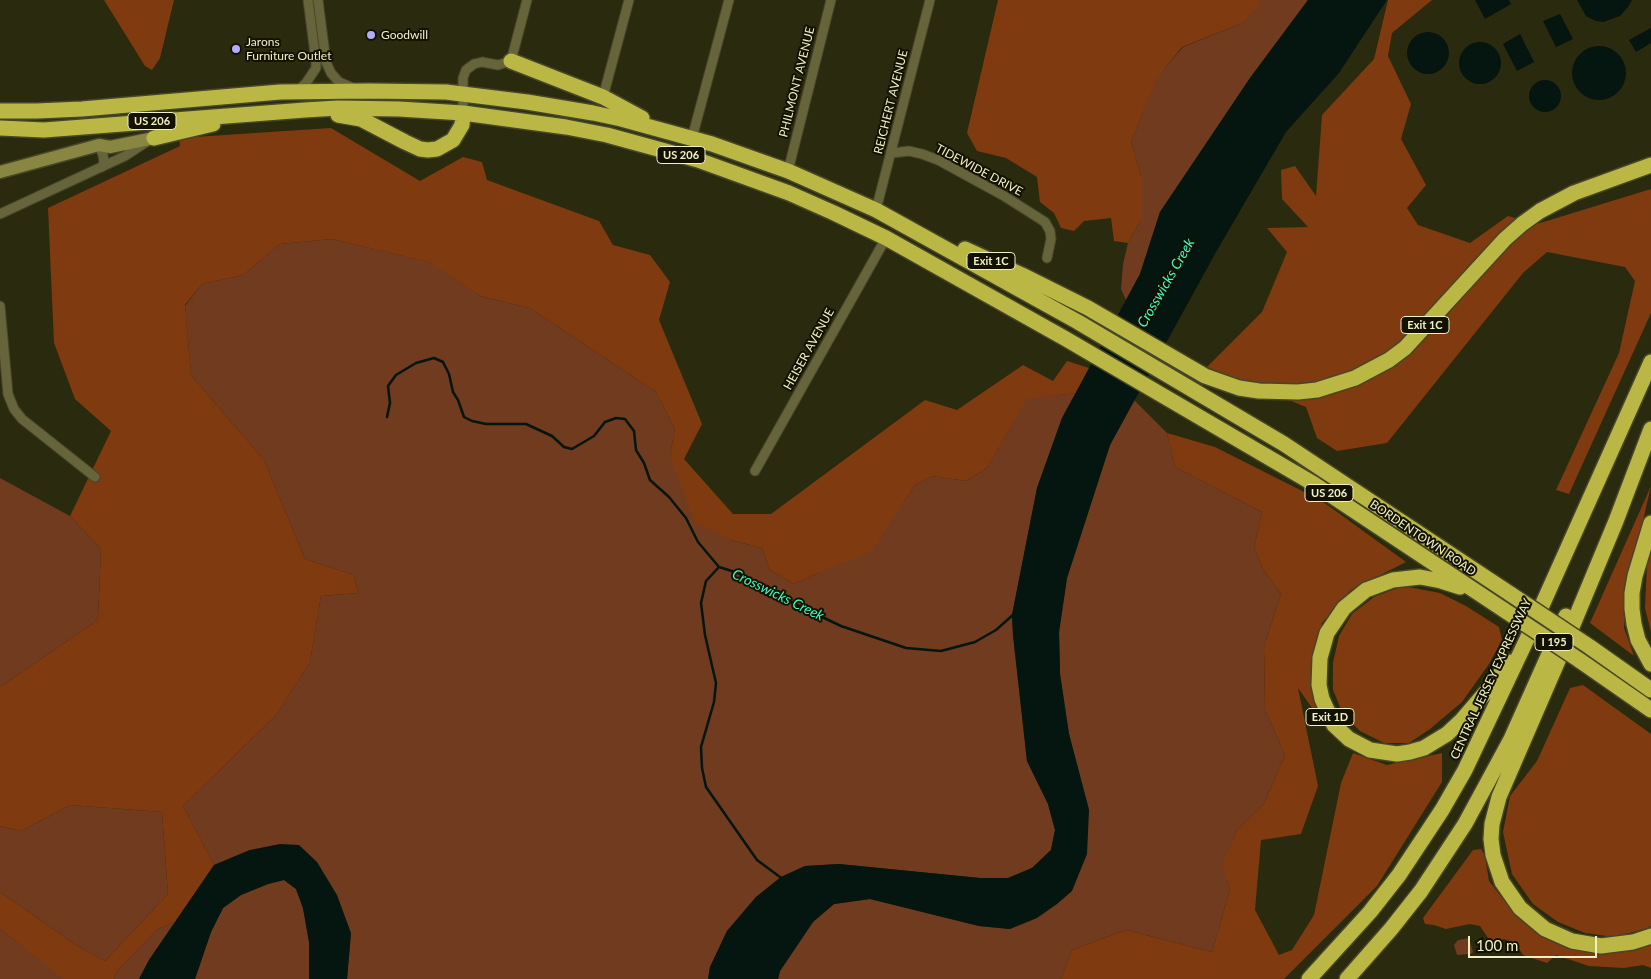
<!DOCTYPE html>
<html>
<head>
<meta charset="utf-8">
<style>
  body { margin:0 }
  #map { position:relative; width:1651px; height:979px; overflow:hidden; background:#2a2a0e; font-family:Lato,sans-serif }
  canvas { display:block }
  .scale { position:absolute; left:1468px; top:936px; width:129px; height:22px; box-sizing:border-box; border:2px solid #f0f0c6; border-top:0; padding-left:6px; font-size:15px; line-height:18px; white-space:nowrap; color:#f0f0c6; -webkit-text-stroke:4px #131200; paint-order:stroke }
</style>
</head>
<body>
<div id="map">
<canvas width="1651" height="979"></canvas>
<div class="scale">100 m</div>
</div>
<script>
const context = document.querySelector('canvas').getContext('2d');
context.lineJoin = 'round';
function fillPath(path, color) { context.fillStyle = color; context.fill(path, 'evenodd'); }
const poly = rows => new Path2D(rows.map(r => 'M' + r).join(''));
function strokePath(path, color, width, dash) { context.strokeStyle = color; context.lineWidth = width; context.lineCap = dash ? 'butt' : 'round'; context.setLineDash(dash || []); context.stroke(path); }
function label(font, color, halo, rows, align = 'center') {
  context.font = font + ' Lato,sans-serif'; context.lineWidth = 4; context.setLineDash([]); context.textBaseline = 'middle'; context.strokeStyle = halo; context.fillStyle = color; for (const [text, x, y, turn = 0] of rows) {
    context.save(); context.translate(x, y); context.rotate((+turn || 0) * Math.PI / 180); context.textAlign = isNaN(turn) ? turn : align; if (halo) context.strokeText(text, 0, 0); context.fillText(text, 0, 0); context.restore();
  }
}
const green = poly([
  [1259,0,1308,0,1250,78,1160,212,1140,274,1126,300,1121,289,1123,264,1128,243,1141,220,1141,176,1131,142,1157,77,1183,47,1243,23,1258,6],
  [332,239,430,262,480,296,530,308,656,392,675,429,670,456,731,540,762,548,770,570,794,584,818,573,903,503,915,485,932,476,966,481,987,468,1027,398,1076,393,1062,418,1037,488,1012,615,1013,635,1027,761,1048,804,1055,830,1051,850,1032,868,1008,878,980,878,839,864,805,866,781,877,756,897,727,931,710,967,708,979,347,979,351,933,250,850,214,865,183,806,277,714,310,662,321,596,358,593,354,575,305,559,264,460,191,375,185,306,202,284,243,275,280,244],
  [1134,400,1167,433,1175,467,1262,512,1254,548,1263,569,1281,594,1264,647,1265,710,1285,755,1264,804,1237,830,1223,864,1230,889,1212,952,1126,930,1072,950,1061,979,778,979,780,971,813,922,834,904,870,899,979,926,1010,929,1089,810,1069,734,1060,674,1059,632,1067,578,1110,445],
  [0,478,70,516,101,549,98,620,0,687],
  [70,805,162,812,168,894,105,961,76,945,0,892,0,826,21,831],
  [284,880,296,889,303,908,309,942,309,979,195,979,211,932,223,908,241,895,268,884],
  [175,922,149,960,139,979,114,979,118,970,158,929],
  [0,929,63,978,63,979,0,979],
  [1469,938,1473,952,1471,954,1457,955,1454,945,1458,940]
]);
const forest = poly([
  [104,0,174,0,160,58,152,70,145,66],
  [998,0,1259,0,1259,6,1243,23,1182,47,1157,78,1131,142,1141,176,1141,220,1128,243,1114,241,1111,218,1084,221,1074,231,1061,228,1054,213,1040,202,1037,177,1006,158,977,151,967,133],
  [1388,0,1432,0,1392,33,1388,56,1411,104,1401,139,1426,185,1407,208,1418,225,1470,243,1508,216,1537,224,1651,189,1651,313,1569,494,1556,490,1619,353,1635,281,1625,267,1547,252,1523,273,1387,443,1337,451,1317,438,1306,407,1207,367,1262,312,1287,252,1267,228,1308,227,1282,199,1281,170,1295,166,1316,196,1322,115,1374,59],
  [331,128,420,181,463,157,482,162,487,180,599,221,613,245,650,255,670,282,659,320,702,424,684,459,733,514,771,514,925,400,957,410,1023,365,1053,381,1067,361,1089,368,1076,393,1027,399,987,468,966,481,932,476,915,485,871,552,818,573,794,584,770,570,762,548,731,540,695,523,670,456,675,429,656,392,530,308,480,296,429,262,332,239,280,244,243,275,202,284,185,305,191,375,264,460,305,559,354,575,358,593,321,596,310,662,277,714,183,806,214,865,175,922,158,929,118,970,114,979,63,979,0,929,0,892,76,945,105,961,168,894,162,812,70,805,21,831,0,826,0,687,98,620,101,549,70,516,111,431,75,399,54,343,48,208,180,146,179,138],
  [1167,433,1215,447,1322,501,1406,562,1351,590,1322,623,1312,658,1315,696,1326,728,1298,688,1318,786,1301,834,1261,840,1255,910,1279,955,1292,950,1314,915,1341,783,1353,753,1387,765,1442,753,1442,782,1377,886,1284,979,1061,979,1072,950,1126,930,1212,952,1230,889,1222,864,1237,830,1264,804,1285,755,1265,710,1264,647,1281,594,1263,569,1254,548,1262,512,1175,467],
  [1651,486,1628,586,1624,628,1634,656,1590,623],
  [1651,553,1651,632,1645,608,1647,565],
  [1403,586,1440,593,1466,606,1499,627,1502,640,1489,664,1462,702,1430,729,1409,743,1384,743,1360,731,1343,714,1333,690,1333,663,1339,636,1352,614,1374,597],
  [1583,685,1651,734,1651,926,1648,928,1614,937,1585,933,1558,922,1533,904,1512,874,1503,832,1510,796,1537,761,1570,688],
  [1481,849,1485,856,1489,881,1511,909,1541,935,1573,948,1608,953,1643,947,1651,943,1651,968,1643,965,1624,968,1589,966,1556,955,1547,963,1523,955,1515,943,1504,939,1496,942,1488,938,1480,926,1470,924,1446,929,1434,925,1425,924,1423,918,1473,850]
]);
const water = poly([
  [1308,0,1387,0,1339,73,1286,132,1216,252,1110,445,1067,578,1059,632,1060,674,1069,734,1089,810,1087,854,1072,891,1057,904,1037,918,1010,929,979,926,870,899,834,904,813,922,780,971,778,979,708,979,710,967,727,931,756,897,781,877,805,866,839,864,980,878,1008,878,1032,868,1051,850,1055,830,1048,804,1027,761,1013,635,1012,615,1037,488,1062,418,1140,274,1160,212,1250,78],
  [1475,0,1509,0,1511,4,1485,19],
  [1577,0,1632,0,1628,7,1620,16,1603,22,1596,21,1586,16],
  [1560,14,1573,39,1556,47,1543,21],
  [1651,28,1651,43,1636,52,1629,40],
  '1407 53a21 21 0 1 1 42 0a21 21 0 1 1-42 0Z',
  [1520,34,1534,62,1517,71,1503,44],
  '1459 63a21 21 0 1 1 42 0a21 21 0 1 1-42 0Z',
  '1572 73a27 27 0 1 1 54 0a27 27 0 1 1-54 0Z',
  '1529 96a16 16 0 1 1 32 0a16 16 0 1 1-32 0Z',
  [280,844,299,845,317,862,337,895,351,933,347,979,309,979,309,942,303,908,296,889,284,880,268,884,241,895,223,908,211,932,195,979,139,979,149,960,214,865,250,850]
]);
const stream = poly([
  [387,417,390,403,388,386,396,375,416,363,434,358,443,362,449,374,453,392,458,400,464,417,472,421,486,424,526,424,552,436,564,447,572,449,594,436,605,422,616,418,625,419,634,431,636,450,644,463,650,480,669,497,686,518,698,542,719,567],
  [719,567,706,581,701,603,705,635,716,683,714,702,701,747,702,768,706,787,757,860,784,880],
  [719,567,738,573,774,594,841,626,906,648,941,651,975,642,996,630,1014,614]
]);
const street = poly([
  [318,0,326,62,331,73,339,82,353,88],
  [296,92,306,83,316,68,316,62,308,0],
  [603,97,629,0],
  [463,113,463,78,466,70,474,64,482,62,498,65,511,61,527,0],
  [692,138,729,0],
  [99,145,103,155,104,162,102,167],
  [892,153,909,151,922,154,938,160,1004,196,1045,222,1050,231,1051,239,1047,258],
  [788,171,831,0],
  [876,210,930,0],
  [0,214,125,156,148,141],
  [0,306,8,394,14,409,22,419,95,477],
  [755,471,886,238]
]);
const secondary = poly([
  [0,172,99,145,110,147,154,138]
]);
const highway = poly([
  [511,61,603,97,642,118],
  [0,111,37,111,82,109,280,92,369,91,446,92,527,102,593,113,621,119,712,144,788,171,876,210,1078,322,1284,444,1512,595],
  [338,115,361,119,405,142,420,149,428,150,437,149,453,140,462,125,463,113],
  [0,128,44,130,305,110,338,108,399,109,463,113,566,127,607,135,698,160,789,193,834,213,886,238,1066,339,1314,484,1504,610],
  [154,138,213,124],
  [965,249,1022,275,1088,308,1205,376,1239,388,1259,391,1298,392,1317,390,1355,378,1389,360,1405,348,1505,239,1522,224,1540,211,1574,193,1651,165],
  [1651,429,1616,521,1557,663,1499,797,1492,824,1491,839,1493,855,1502,882,1520,908,1545,929,1572,941,1601,946,1633,942,1651,936],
  [1651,523,1635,576,1632,593,1632,609,1634,624,1638,640,1651,664],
  [1460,587,1441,581,1420,577,1393,580,1366,590,1344,608,1327,633,1320,658,1319,685,1322,699,1334,725,1349,739,1370,750,1397,754,1410,752,1424,748,1447,734,1462,720,1486,692,1509,662],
  [1590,647,1651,690],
  [1579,660,1651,710],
  [1309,979,1370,912,1399,875,1442,810,1465,770,1527,639,1651,362],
  [1347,979,1391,929,1421,891,1465,824,1511,739,1566,616]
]);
const highwayBridge = poly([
  [1512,595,1590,647],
  [1504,610,1579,660]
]);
const markers = [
  [371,35,5,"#b3adf9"],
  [236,49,5,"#b3adf9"]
];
const shields = [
  [152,121,48],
  [681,155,48],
  [991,261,48],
  [1425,325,48],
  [1329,493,48],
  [1554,642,38],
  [1330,717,48]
];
const shieldNames = [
  ["US 206",152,121],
  ["US 206",681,155],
  ["Exit 1C",991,261],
  ["Exit 1C",1425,325],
  ["US 206",1329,493],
  ["I 195",1554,642],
  ["Exit 1D",1330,717]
];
const poiNames = [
  ["Goodwill",381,35],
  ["Jarons",246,42],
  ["Furniture Outlet",246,56]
];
const streetNames = [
  ["PHILMONT AVENUE",797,82,-76],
  ["REICHERT AVENUE",891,102,-76],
  ["TIDEWIDE DRIVE",979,170,28],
  ["HEISER AVENUE",809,349,-61],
  ["BORDENTOWN ROAD",1423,538,34],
  ["CENTRAL JERSEY EXPRESSWAY",1491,679,-65]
];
const waterNames = [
  ["Crosswicks Creek",1166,283,-60],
  ["Crosswicks Creek",778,595,26]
];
fillPath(green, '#703b1f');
fillPath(forest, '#7f3a10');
fillPath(water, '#05150f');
strokePath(stream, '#05150f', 2.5);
strokePath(street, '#464628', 11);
strokePath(secondary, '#464628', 15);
strokePath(highway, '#464628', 18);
strokePath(street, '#65643b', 9);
strokePath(secondary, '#888641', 12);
strokePath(highway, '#bbb744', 15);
strokePath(highwayBridge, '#464628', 18, []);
strokePath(highwayBridge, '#bbb744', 15);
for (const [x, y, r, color] of markers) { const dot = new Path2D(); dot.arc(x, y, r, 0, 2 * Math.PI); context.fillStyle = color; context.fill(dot); strokePath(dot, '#131200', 2); }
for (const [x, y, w] of shields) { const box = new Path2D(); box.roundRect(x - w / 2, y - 8.5, w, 17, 4); context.fillStyle = '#131200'; context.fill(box); strokePath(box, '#f0f0c6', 1); }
label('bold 11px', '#f0f0c6', null, shieldNames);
label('12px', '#f0f0c6', '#131200', poiNames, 'left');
label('12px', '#f0f0c6', '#131200', streetNames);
label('italic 14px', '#42fbc3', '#131200', waterNames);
</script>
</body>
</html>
